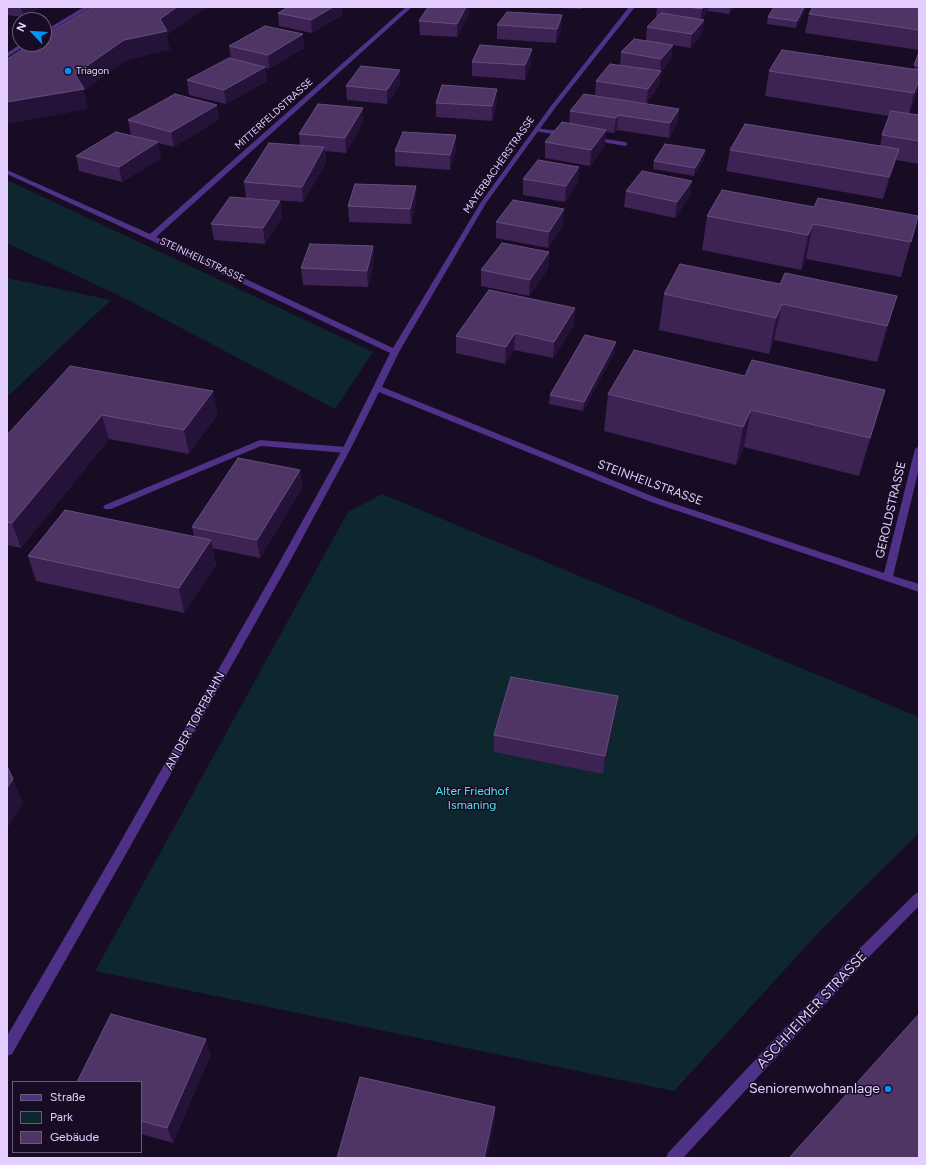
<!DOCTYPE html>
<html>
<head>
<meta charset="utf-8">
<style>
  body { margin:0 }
  #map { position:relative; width:926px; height:1165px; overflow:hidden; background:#170c24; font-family:Figtree,sans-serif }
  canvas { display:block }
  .frame { position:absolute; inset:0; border:8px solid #e3ceff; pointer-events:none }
  .legend { position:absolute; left:12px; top:1081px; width:130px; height:72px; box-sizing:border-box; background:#170c24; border:1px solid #695a7c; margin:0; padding:5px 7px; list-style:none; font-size:12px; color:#e3ceff }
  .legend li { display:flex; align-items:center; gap:8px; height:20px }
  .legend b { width:20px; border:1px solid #695a7c }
  .north { position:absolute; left:12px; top:12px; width:40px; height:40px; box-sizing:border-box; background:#170c24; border:1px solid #695a7c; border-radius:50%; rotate:295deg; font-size:11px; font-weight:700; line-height:16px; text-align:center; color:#e3ceff }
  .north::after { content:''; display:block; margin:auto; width:14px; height:18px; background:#0094f9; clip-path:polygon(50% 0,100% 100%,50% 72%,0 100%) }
</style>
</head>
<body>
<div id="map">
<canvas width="926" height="1165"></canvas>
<div class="frame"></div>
<ul class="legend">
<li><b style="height:5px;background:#4f3288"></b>Straße</li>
<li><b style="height:11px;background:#0e262e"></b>Park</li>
<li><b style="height:11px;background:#4e3566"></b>Gebäude</li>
</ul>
<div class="north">N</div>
</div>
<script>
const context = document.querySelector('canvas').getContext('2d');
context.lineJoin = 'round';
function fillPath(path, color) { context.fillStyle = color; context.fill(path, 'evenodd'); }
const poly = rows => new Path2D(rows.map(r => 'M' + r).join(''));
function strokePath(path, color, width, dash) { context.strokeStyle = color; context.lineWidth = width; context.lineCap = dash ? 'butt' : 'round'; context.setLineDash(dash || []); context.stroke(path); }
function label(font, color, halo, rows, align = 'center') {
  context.font = font + ' Figtree,sans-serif'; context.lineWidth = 3; context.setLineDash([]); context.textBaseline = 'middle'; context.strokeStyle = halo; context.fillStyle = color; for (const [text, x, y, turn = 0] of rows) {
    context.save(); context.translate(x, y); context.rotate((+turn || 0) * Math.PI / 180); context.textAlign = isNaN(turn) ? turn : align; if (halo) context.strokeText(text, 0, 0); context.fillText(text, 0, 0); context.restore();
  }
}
const green = poly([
  [7,180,373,352,335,409,124,298,7,243],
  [7,278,111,300,7,397],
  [382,494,919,717,919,833,820,931,674,1091,95,971,348,512]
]);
const service = poly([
  [84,7,91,7,44,35,44,31,84,7],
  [21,44,28,44,7,57,7,53,21,44],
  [536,128,565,132,568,134,565,136,534,131,533,130,536,128],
  [593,137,625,142,628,144,625,146,591,140,591,138,593,137],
  [260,440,346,447,350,450,346,453,261,446,111,509,105,509,103,507,105,505,260,440]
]);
const minor = poly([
  [406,7,412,7,156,237,393,348,481,202,551,106,629,7,635,7,555,108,486,203,399,352,382,387,657,498,884,573,915,449,919,446,919,468,893,576,919,584,919,592,651,502,379,392,350,450,289,563,122,861,12,1054,7,1056,7,1036,114,853,279,563,342,450,390,353,148,239,7,174,7,170,150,234,406,7],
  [919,892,919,906,867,959,683,1158,666,1158,668,1153,857,951,915,894,919,892]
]);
const wall = poly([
  [7,7,41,7,23,17,7,15],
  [288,7,342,7,342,15,312,33,279,26,278,13],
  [428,7,469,7,469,15,457,37,420,35,419,21],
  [541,7,582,7,582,9],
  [657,7,734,7,729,14,708,11,702,20,704,20,702,34,690,48,673,45,671,59,661,72,659,86,646,104,595,95,596,81,620,65,621,52,646,41,647,27,658,16,656,16],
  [919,8,919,50,805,33,809,14],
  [805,10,796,28,767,24,768,17],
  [562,15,561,28,556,43,497,39,497,25],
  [229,46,304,48,269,69,265,68,267,81,226,104,189,95,187,80,231,58],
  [919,52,919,87,918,87,916,95,909,114,919,115,919,164,896,160,893,170,883,199,726,171,730,150,880,146,882,135,889,116,765,96,769,71,914,69],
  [472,62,531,63,525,80,472,76],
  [400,84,387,104,347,100,346,86],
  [497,89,497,103,492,121,436,117,436,103],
  [679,109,677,124,669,138,617,130,614,133,606,132,605,145,590,166,545,158,545,142,569,123,570,111],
  [219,119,174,147,158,143,161,158,122,182,79,171,76,156,151,141,131,135,128,120],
  [363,122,346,153,325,151,326,163,303,202,246,198,244,182,300,146,299,134],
  [456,150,450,170,395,166,395,151],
  [705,150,704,158,694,176,653,169,654,161],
  [579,167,578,182,565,202,523,195,523,179],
  [626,191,690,196,675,218,624,207],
  [280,201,282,217,265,244,214,240,211,224],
  [416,202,411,224,349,222,348,206],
  [814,207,918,216,901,277,806,259,801,270,702,250,707,216],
  [496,222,563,225,548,248,496,238],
  [373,246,374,262,368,287,303,285,301,268],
  [549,252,548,269,529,296,481,286,481,270],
  [780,284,897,296,887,331,877,362,774,340,769,354,659,330,664,294],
  [575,308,574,325,553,358,514,350,505,364,456,353,456,336],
  [615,351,583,411,549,404,550,395],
  [745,376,885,390,874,427,859,476,744,447,736,465,604,431,608,394],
  [213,391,217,415,189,454,109,439,21,548,7,545,7,435],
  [300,470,302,488,260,558,212,548,216,565,184,613,36,581,28,556,194,537,192,527],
  [618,696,615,714,603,774,494,752,494,735],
  [211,1054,173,1143,141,1134,141,1082]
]);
const shadedWall = poly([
  [21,7,41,7,23,17],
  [177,7,213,7,205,9,167,35,170,50,127,60,84,91,88,109,7,124,7,102,75,74,124,40,160,19],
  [333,7,342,7,342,15,312,33,311,20],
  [466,7,469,7,469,15,457,37,457,24],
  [703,7,708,7,708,12,700,22,702,9],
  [730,7,734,7,729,14],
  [804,7,806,7,805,10,796,28,797,21],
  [562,15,561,28,556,43,557,29],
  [704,20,702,34,690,48,692,34],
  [303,34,304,48,269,69,268,55],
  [673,45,671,59,661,72,659,86,646,104,648,89,660,72,661,59],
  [532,49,531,63,525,80,525,65],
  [265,67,267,81,226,104,224,90],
  [400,70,400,84,387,104,387,90],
  [919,79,919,83,916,95,908,118,914,93],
  [497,89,497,103,492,121,492,106],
  [217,105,219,119,174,147,171,132],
  [363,108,363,122,346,153,345,138],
  [679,109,677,124,669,138,670,123],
  [618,115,617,130,614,133,616,118],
  [606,130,605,145,590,166,591,150],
  [456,135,456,150,450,170,450,155],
  [158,142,161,158,122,182,119,167],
  [324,147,326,163,303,202,302,187],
  [899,149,893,170,883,199,889,177],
  [705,150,704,158,694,176,695,168],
  [579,167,578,182,565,202,566,186],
  [692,181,690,196,675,218,677,202],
  [416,186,416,202,411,224,410,209],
  [280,201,282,217,265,244,263,228],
  [564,209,563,225,548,248,549,232],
  [918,216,909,250,901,277],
  [813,224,806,259,801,270,808,235],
  [373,246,374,262,368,287,367,271],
  [549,252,548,269,529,296,530,280],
  [897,296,887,331,877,362,887,326],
  [782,304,774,340,769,354,776,318],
  [575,308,574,325,553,358,554,342],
  [515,333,514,350,505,364,506,347],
  [616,342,615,351,583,411,584,402],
  [885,390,874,427,859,476,870,438],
  [213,391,217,415,189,454,184,430],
  [751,410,744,447,736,465,743,427],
  [102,415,109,439,21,548,12,523],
  [300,470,302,488,260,558,257,540],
  [211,540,216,565,184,613,179,588],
  [618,696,615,714,603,774,605,756],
  [13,779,23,803,7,829,7,788],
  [206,1039,211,1054,173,1143,167,1128],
  [495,1107,495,1122,487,1158,484,1158]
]);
const building = poly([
  [93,7,177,7,160,19,167,31,124,40,75,74,84,89,7,102,7,59,31,44,44,44,44,36,93,7],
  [288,7,333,7,311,20,278,13,288,7],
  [428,7,466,7,457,24,419,21,428,7],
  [688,7,703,7,702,9,688,7],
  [774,7,804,7,797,21,768,17,774,7],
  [813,7,909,7,919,8,919,30,809,14,813,7],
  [507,12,562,15,557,29,497,25,507,12],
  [661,13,704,20,692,34,647,27,661,13],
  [265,26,303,34,268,55,229,46,265,26],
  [634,39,673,45,661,59,621,52,634,39],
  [480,45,532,49,525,65,472,62,480,45],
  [782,50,919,70,919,79,914,93,769,71,782,50],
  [919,52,919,66,914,65,919,52],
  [229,58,265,67,224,90,187,80,229,58],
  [610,64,661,71,648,89,596,81,610,64],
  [361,66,400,70,387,90,346,86,361,66],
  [442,85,497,89,492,106,436,103,442,85],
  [175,94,217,105,171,132,128,120,175,94],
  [584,94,679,109,670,123,618,115,616,118,570,111,584,94],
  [318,104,363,108,345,138,299,134,318,104],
  [891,111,919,115,919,141,882,135,891,111],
  [562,122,606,130,591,150,545,142,562,122],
  [745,124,899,149,889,177,730,150,745,124],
  [116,132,158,142,119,167,76,156,116,132],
  [403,132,456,135,450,155,395,151,403,132],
  [269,143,324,147,302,187,244,182,269,143],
  [665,144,705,150,695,168,654,161,665,144],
  [538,160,579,167,566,186,523,179,538,160],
  [642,171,692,181,677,202,626,191,642,171],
  [355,184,416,186,410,209,348,206,355,184],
  [722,190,814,207,818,198,918,216,911,242,813,224,808,235,707,216,722,190],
  [230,197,280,201,263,228,211,224,230,197],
  [513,200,564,209,549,232,496,222,513,200],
  [502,243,549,252,530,280,481,270,502,243],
  [310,244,373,246,367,271,301,268,310,244],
  [680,264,780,284,785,273,897,296,887,326,782,304,776,318,664,294,680,264],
  [489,290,575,308,554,342,515,333,506,347,456,336,489,290],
  [585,335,616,342,584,402,550,395,585,335],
  [634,350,745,376,752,360,885,390,870,438,751,410,743,427,608,394,634,350],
  [70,366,213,391,184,430,102,415,12,523,7,522,7,435,70,366],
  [238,458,300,470,257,540,192,527,238,458],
  [65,510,211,540,179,588,28,556,65,510],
  [511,677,618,696,605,756,494,735,511,677],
  [7,766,13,779,7,788,7,766],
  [111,1014,206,1039,167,1128,141,1121,141,1082,77,1082,111,1014],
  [919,1014,919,1158,789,1158,919,1014],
  [360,1077,495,1107,484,1158,337,1158,360,1077]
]);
const markers = [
  [68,71,4,"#0094f9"],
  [888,1089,4,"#0094f9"]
];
const farPoinames = [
  ["Triagon",76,71]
];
const farStreetnames = [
  ["MITTERFELDSTRASSE",274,114,-42],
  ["MAYERBACHERSTRASSE",499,165,-55],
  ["STEINHEILSTRASSE",202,260,25]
];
const streetNames = [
  ["STEINHEILSTRASSE",650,483,20],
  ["GEROLDSTRASSE",891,510,-77],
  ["AN DER TORFBAHN",195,721,-61]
];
const parkNames = [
  ["Alter Friedhof",472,791],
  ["Ismaning",472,805]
];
const nearStreetnames = [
  ["ASCHHEIMER STRASSE",812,1010,-47]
];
const nearPoinames = [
  ["Seniorenwohnanlage",880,1089]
];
fillPath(green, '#0e262e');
fillPath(service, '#4f3288');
fillPath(minor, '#4f3288');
fillPath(wall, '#3c2354');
fillPath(shadedWall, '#251239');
fillPath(building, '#4e3566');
strokePath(building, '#654d7e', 1);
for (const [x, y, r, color] of markers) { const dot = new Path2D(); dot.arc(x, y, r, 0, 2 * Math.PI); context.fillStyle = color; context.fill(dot); strokePath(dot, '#170c24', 1.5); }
label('10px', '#e3ceff', '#170c24', farPoinames, 'left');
label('10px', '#e3ceff', '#170c24', farStreetnames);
label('12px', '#e3ceff', '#170c24', streetNames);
label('12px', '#4ee2eb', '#170c24', parkNames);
label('14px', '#e3ceff', '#170c24', nearStreetnames);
label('14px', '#e3ceff', '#170c24', nearPoinames, 'right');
</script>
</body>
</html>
